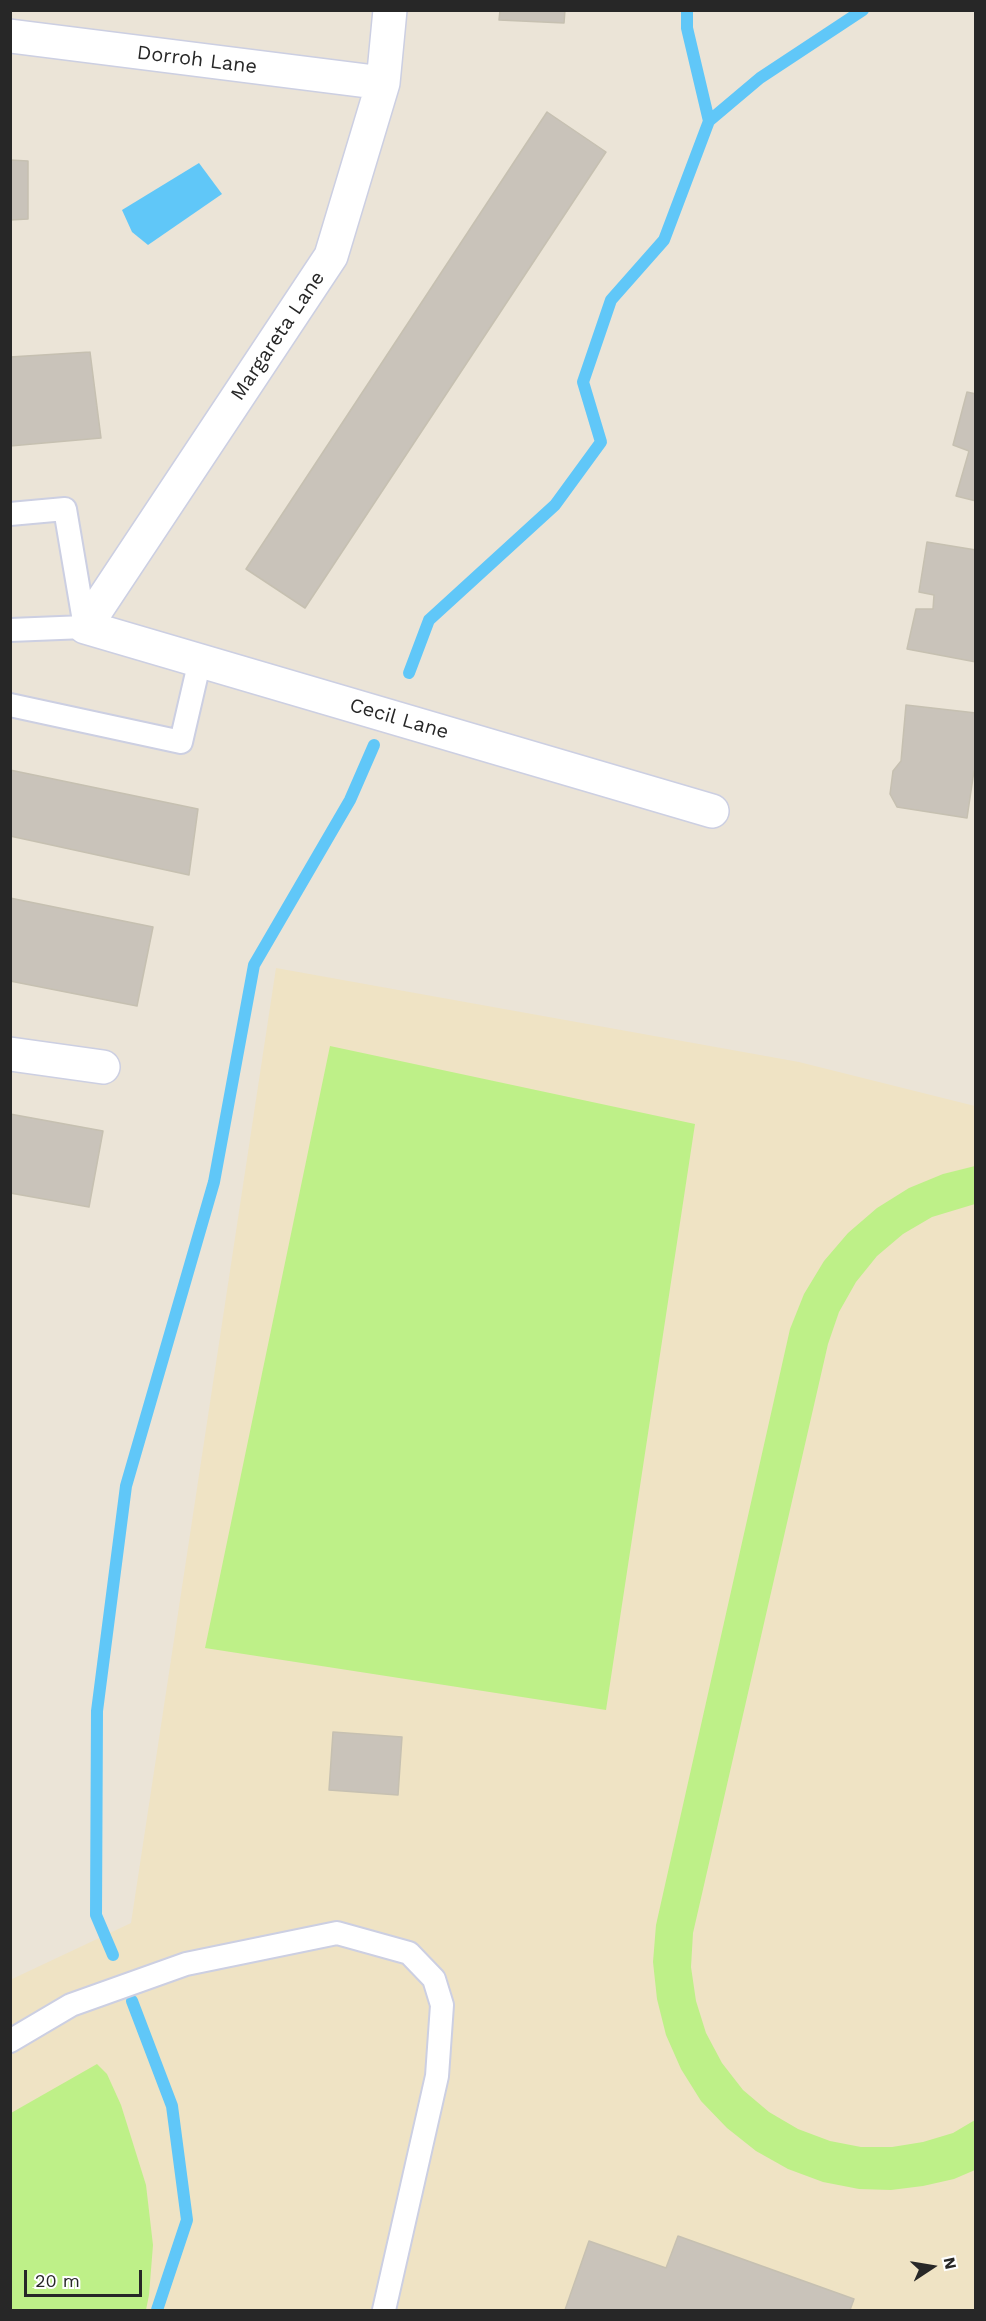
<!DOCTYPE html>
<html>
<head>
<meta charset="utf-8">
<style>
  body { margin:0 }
  #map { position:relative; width:986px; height:2321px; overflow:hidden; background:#ebe4d7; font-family:"Work Sans",sans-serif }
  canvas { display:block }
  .frame { position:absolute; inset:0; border:12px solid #272727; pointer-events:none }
  .north { position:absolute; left:902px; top:2237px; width:60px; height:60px; -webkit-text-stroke:4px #fff; paint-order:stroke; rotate:78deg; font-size:16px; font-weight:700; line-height:24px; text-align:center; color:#272727 }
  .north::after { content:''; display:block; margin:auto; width:21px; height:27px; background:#272727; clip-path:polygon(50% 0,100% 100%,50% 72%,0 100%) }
  .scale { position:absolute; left:24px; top:2270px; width:118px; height:27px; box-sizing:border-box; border:3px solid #272727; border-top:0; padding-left:8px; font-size:18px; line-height:21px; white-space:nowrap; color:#272727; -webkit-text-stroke:4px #fff; paint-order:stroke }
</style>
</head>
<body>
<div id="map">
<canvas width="986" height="2321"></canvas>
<div class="frame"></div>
<div class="north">N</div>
<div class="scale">20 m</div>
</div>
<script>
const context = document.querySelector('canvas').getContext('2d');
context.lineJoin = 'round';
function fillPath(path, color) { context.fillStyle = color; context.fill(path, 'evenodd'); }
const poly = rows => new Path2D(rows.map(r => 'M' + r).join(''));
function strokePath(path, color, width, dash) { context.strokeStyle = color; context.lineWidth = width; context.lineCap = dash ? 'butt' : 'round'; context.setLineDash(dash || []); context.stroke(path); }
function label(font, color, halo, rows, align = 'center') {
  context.font = font + ' "Work Sans",sans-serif'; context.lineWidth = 6; context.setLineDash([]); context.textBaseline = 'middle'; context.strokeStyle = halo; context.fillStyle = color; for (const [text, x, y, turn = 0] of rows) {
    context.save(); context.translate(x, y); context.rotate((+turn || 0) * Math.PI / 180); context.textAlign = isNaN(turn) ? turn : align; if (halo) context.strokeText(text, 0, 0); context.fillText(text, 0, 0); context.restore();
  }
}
const education = poly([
  [276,968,799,1062,975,1106,975,2310,11,2310,10,1980,131,1923]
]);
const pitch = poly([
  [330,1046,695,1124,606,1710,205,1648],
  [975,1166,975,1204,932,1217,903,1234,877,1256,856,1282,839,1312,828,1344,693,1933,691,1967,696,2001,706,2033,722,2063,743,2090,769,2112,798,2129,830,2141,861,2147,892,2147,923,2142,953,2133,975,2120,975,2170,954,2179,923,2186,891,2190,859,2189,823,2182,788,2169,756,2151,727,2128,701,2101,681,2069,666,2035,657,1999,653,1962,656,1925,790,1329,804,1294,824,1261,848,1233,877,1208,909,1188,943,1174],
  [97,2064,107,2074,121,2105,146,2185,153,2245,149,2295,146,2310,11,2310,11,2113]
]);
const water = poly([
  [199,163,222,194,148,245,132,232,122,210]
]);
const stream = poly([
  [687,10,687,28,709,121],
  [409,673,429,620,555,505,601,442,583,382,611,300,664,240,709,121,760,78,863,10],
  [113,1955,96,1915,97,1711,126,1486,214,1182,254,965,350,800,374,745],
  [132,2001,172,2106,187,2220,157,2310]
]);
const building = poly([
  [500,10,565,10,564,23,499,20,500,10],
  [547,112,606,152,305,608,246,569,547,112],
  [10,160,28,161,28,219,10,220,10,160],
  [90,352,101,438,10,446,10,357,90,352],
  [967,392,976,394,976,501,956,496,969,451,953,445,967,392],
  [927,542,976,550,976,662,907,649,916,609,933,609,934,595,919,592,927,542],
  [906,705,976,713,976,771,974,771,967,818,897,807,890,794,893,771,901,761,906,705],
  [10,770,198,809,189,875,10,836,10,770],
  [10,898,153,927,137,1006,10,981,10,898],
  [10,1114,103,1131,89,1207,10,1193,10,1114],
  [333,1732,402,1737,398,1795,329,1790,333,1732],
  [678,2236,854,2299,850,2310,565,2310,589,2241,666,2268,678,2236]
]);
const lane = poly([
  [10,514,65,509,85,627,10,630],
  [10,705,181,742,200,660],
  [10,2041,71,2005,186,1964,337,1933,409,1953,434,1979,442,2005,437,2076,384,2310]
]);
const street = poly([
  [390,10,383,83,331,256,85,627,712,811],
  [10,36,383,83],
  [10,1054,103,1067]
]);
const streetNames = [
  ["Dorroh Lane",197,60,7],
  ["Margareta Lane",278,336,-56],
  ["Cecil Lane",399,719,16]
];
fillPath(education, '#efe3c4');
fillPath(pitch, '#bef088');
fillPath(water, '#60c7f8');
strokePath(stream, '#60c7f8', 12);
fillPath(building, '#c9c3ba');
strokePath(building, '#c6c0b1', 1.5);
strokePath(lane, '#cccfe2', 26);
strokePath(street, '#cccfe2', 36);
strokePath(lane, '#fff', 22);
strokePath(street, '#fff', 33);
label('20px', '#272727', '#fff', streetNames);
</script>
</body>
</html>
